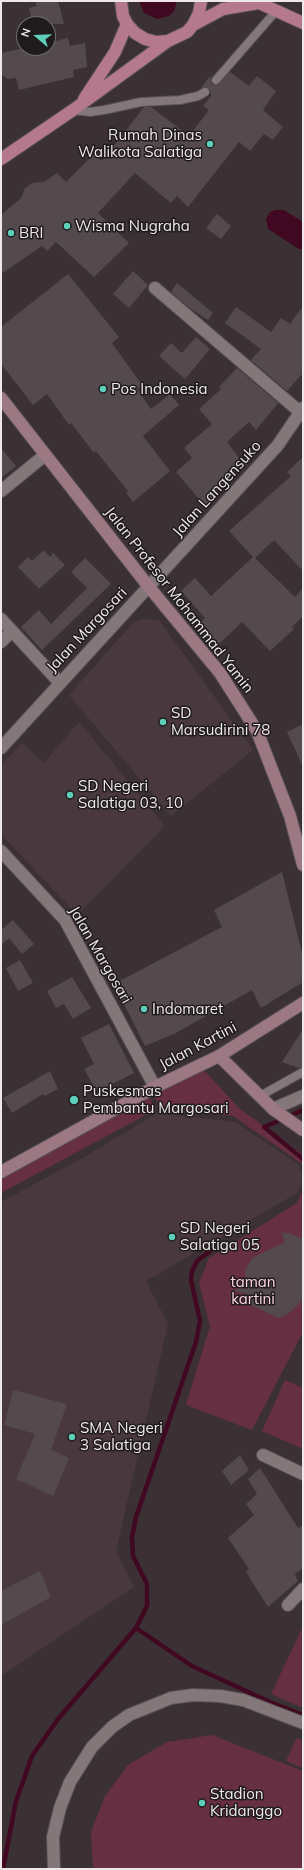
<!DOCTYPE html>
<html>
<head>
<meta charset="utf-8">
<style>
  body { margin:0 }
  #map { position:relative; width:304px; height:1870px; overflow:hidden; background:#3b3134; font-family:Mulish,sans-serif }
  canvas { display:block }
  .frame { position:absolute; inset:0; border:2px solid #efe8ea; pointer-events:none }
  .north { position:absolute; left:16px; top:16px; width:40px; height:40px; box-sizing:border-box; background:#1f1a1b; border:1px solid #726c6e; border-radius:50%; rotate:289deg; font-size:11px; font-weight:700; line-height:16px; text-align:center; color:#efe8ea }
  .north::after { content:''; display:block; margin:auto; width:14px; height:18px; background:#5dceb9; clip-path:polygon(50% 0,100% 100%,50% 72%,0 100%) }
</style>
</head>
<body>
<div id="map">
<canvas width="304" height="1870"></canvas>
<div class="frame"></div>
<div class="north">N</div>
</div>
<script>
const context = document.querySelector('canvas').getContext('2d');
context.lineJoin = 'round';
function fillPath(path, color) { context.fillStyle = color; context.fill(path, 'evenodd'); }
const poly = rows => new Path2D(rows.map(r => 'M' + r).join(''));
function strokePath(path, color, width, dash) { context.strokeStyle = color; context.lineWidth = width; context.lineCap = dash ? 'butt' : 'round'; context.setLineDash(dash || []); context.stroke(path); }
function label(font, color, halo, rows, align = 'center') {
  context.font = font + ' Mulish,sans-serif'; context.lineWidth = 3; context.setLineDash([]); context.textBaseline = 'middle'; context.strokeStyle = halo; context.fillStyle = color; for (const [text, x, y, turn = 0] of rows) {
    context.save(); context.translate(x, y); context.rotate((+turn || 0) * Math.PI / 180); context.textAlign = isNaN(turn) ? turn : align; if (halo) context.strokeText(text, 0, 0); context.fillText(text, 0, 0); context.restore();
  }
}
const built = poly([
  [144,619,159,620,253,750,171,816,69,695,134,622],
  [79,722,165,826,77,915,1,834,1,765,22,743,44,763],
  [157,1113,235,1122,298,1164,303,1178,297,1193,146,1281,168,1324,116,1551,134,1587,1,1676,1,1202,81,1159]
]);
const green = poly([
  [201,1067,239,1108,303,1155,303,1169,301,1163,233,1116,163,1108,150,1092],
  [149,1096,155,1110,1,1193,1,1177],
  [303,1190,303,1332,252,1430,186,1405,210,1326,199,1283,209,1258,297,1203],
  [285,1380,303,1388,303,1449,262,1431],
  [303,1626,303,1708,271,1694],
  [212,1735,303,1771,303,1869,93,1869,91,1832,105,1796,128,1765,167,1742],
  [297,1738,303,1740,303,1768,286,1761]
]);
const water = poly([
  [139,1,177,1,174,11,169,16,157,19,144,13],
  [276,210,284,210,303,222,303,249,299,249,268,229,266,219,270,212]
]);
const stream = poly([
  [303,1110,264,1127,303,1159],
  [136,1628,192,1666,272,1703,303,1715],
  [3,1869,16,1801,32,1756,58,1719,136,1628,147,1606,147,1584,133,1556,132,1537,136,1517,196,1342,200,1321,191,1280,192,1271,197,1261,213,1249]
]);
const building = poly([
  [35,1,58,1,64,24,33,24,29,8,37,6],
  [68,38,70,46,85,43,87,67,73,70,74,77,19,90,16,78,7,79,1,74,1,53,24,48,48,48,48,43],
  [230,72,249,86,257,76,276,91,263,110,283,127,273,140,264,134,250,151,239,142,188,207,177,196,171,203,135,173,98,213,129,243,94,277,56,242,47,251,42,246,1,274,1,215,21,198,25,188,32,183,44,182,57,173,66,182,94,154,102,161,144,107,151,107,189,136,209,110,203,106,211,96,210,90,205,87,201,88,210,76,212,84,217,85],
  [217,214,231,226,221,239,206,228],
  [133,271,148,285,129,308,113,294],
  [68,274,119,337,112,343,142,385,137,389,151,409,170,394,179,405,143,436,170,471,133,502,126,493,128,491,96,451,94,453,71,423,69,425,47,394,33,405,1,364,1,327],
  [177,283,213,313,208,320,188,307,171,292],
  [303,306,303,373,287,391,251,360,261,349,225,323,236,307,271,332,281,318,290,324],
  [196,337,210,349,185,379,159,356,171,343,182,353],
  [237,368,278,403,256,430,249,422,227,442,242,462,228,474,231,477,212,494,215,497,205,506,176,472,192,458,184,448,212,424,199,409,221,389,219,387],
  [1,448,16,466,1,478],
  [303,457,303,571,274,540,255,558,295,597,303,588,303,616,292,627,294,629,270,651,242,622,218,645,199,624,205,618,181,591,195,578,211,596,253,557,229,531,291,476,287,472],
  [44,550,50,557,53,553,65,565,39,589,18,567,28,557,32,561],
  [85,558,111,584,42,650,21,627,39,610,51,624,87,588,71,572],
  [303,724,303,767,287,732],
  [282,872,303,957,303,982,261,1008,252,990,176,1033,145,1046,114,984,222,927,214,910],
  [13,920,34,944,22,954,9,938,1,945,1,930],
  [20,960,33,983,18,991,6,968],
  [72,977,91,1008,73,1019,64,1004,56,1008,47,991],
  [109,1024,134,1073,97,1092,84,1069,94,1064,81,1038],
  [303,1029,303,1067,299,1068,282,1062],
  [50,1071,58,1089,44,1096,43,1094,12,1113,3,1098],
  [281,1232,292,1234,303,1239,303,1300,288,1314,278,1318,251,1305,247,1294,235,1291,246,1280,245,1271,252,1258,285,1242],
  [13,1390,67,1404,51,1450,69,1458,53,1496,16,1479,35,1434,4,1425],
  [240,1455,249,1470,231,1485,222,1471],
  [260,1468,298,1528,303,1525,303,1568,295,1574,298,1581,268,1607,246,1572,249,1569,228,1538,254,1515,246,1504,257,1494,248,1479],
  [40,1571,51,1597,1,1625,1,1591]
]);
const lane = poly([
  [216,80,276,11],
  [73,110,90,112,104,110,141,102,180,100,198,96,205,92],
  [260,1096,303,1072]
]);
const street = poly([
  [155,288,300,412],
  [1,491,45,455],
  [1,619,60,683],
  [1,642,12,631],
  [1,748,278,445,303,408],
  [1,851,65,920,155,1087],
  [273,1109,303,1096],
  [263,1455,303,1474],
  [288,1605,303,1589],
  [54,1869,53,1837,60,1808,70,1782,92,1747,112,1727,129,1715,171,1698,193,1695,220,1696,243,1700,303,1723]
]);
const secondary = poly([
  [1,398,149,587,220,673,257,731,290,816,303,865],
  [219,1056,273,1109,303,1130],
  [1,1172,155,1087,219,1056,303,1003]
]);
const primary = poly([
  [121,1,123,16,127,24,135,33,145,39,156,42,168,41,187,32,193,25,199,13,201,1],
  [255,1,303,23],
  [193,25,223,9,258,3],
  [84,99,115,52,127,24],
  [1,159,73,110,168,41]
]);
const markers = [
  [210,144,4,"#5dceb9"],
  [67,226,4,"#5dceb9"],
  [11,233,4,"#5dceb9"],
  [103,389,4,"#5dceb9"],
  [163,722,4,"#5dceb9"],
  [70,795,4,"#5dceb9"],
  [144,1009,4,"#5dceb9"],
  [74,1100,5,"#5dceb9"],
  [172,1237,4,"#5dceb9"],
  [72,1437,4,"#5dceb9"],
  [202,1803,4,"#5dceb9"]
];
const poiNames = [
  ["Rumah Dinas",202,135,"right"],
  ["Walikota Salatiga",202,152,"right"],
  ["Wisma Nugraha",75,226],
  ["BRI",19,233],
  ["Pos Indonesia",111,389],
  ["SD",171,713],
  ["Marsudirini 78",171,730],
  ["SD Negeri",78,786],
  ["Salatiga 03, 10",78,803],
  ["Indomaret",152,1009],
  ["Puskesmas",83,1091],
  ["Pembantu Margosari",83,1108],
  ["SD Negeri",180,1228],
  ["Salatiga 05",180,1245],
  ["SMA Negeri",80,1428],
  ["3 Salatiga",80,1445],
  ["Stadion",210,1794],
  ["Kridanggo",210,1811]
];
const streetNames = [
  ["Jalan Langensuko",217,489,-48],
  ["Jalan Profesor Mohammad Yamin",179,600,52],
  ["Jalan Margosari",87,630,-47],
  ["Jalan Margosari",100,955,60],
  ["Jalan Kartini",198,1046,-28]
];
const parkNames = [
  ["taman",253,1282],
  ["kartini",253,1299]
];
fillPath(built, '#49393e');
fillPath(green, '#672f42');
fillPath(water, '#410821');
strokePath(stream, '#410821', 4.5);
fillPath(building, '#54494c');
strokePath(lane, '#574f51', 10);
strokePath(street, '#574f51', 14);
strokePath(secondary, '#574f51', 14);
strokePath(primary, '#574f51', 14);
strokePath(lane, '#83777a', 8);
strokePath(street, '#83777a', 12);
strokePath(secondary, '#9c7883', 12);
strokePath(primary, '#b5798d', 12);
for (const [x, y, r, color] of markers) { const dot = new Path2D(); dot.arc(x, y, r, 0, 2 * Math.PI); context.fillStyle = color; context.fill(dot); strokePath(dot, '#1f1a1b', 1.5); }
label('15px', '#efe8ea', '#1f1a1b', poiNames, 'left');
label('15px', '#efe8ea', '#1f1a1b', streetNames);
label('15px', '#fbd3de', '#1f1a1b', parkNames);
</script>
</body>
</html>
